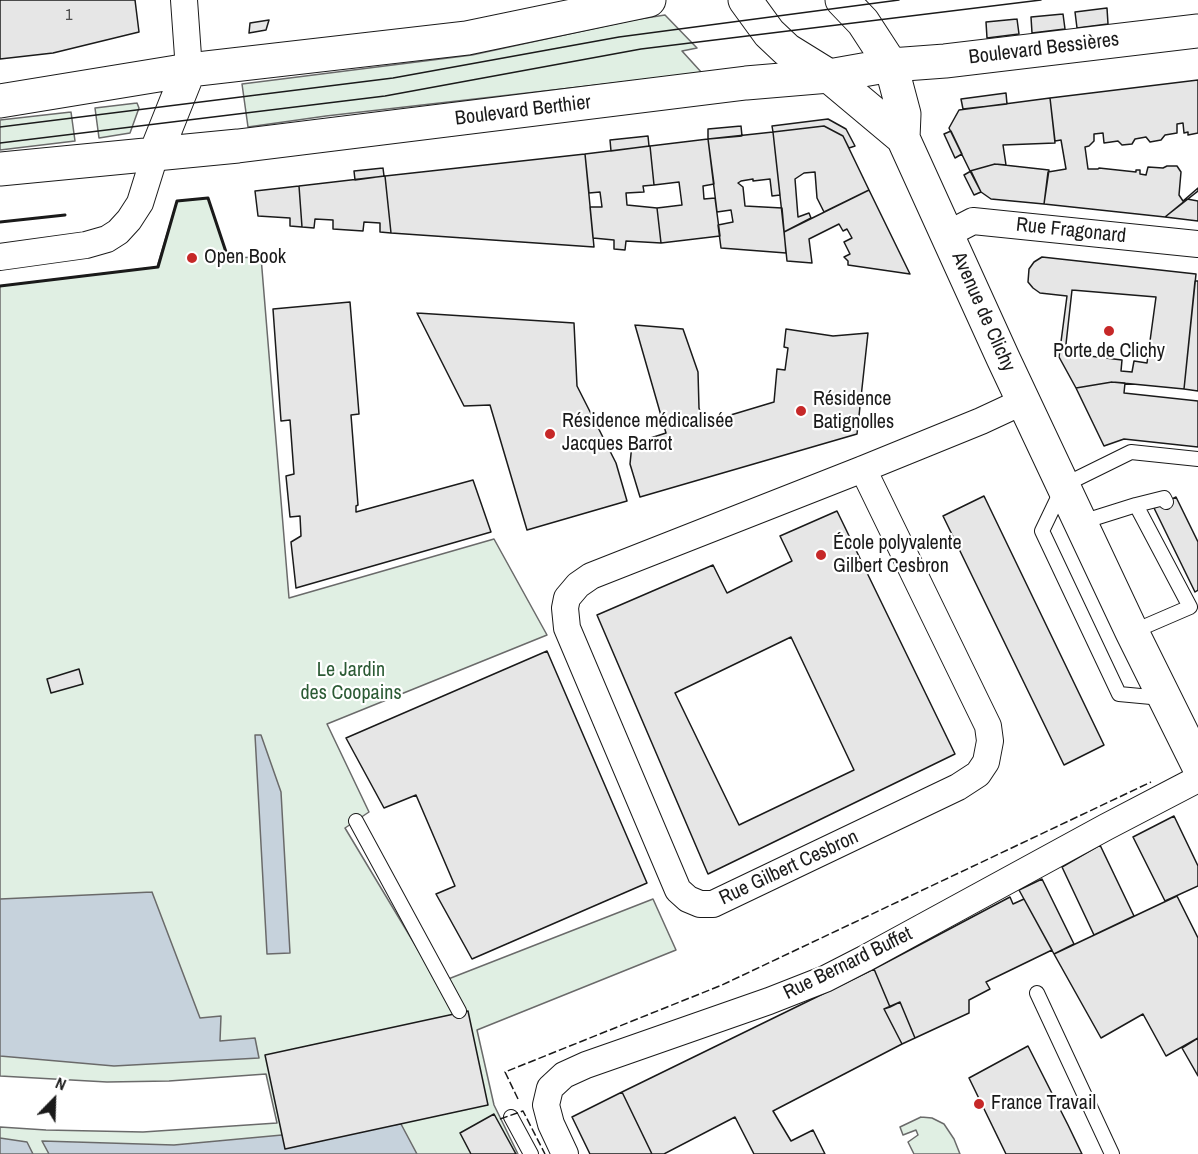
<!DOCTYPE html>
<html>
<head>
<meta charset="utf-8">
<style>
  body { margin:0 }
  #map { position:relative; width:1198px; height:1154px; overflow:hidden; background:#fff; font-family:"Archivo Narrow",sans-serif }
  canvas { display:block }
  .north { position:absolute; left:24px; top:1070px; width:60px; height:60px; -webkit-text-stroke:4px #fff; paint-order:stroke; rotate:23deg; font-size:16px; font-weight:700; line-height:24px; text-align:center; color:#1a1a1a }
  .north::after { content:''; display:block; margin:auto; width:21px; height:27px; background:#1a1a1a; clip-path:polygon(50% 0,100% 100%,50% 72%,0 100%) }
</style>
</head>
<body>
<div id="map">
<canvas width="1198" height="1154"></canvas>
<div class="north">N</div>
</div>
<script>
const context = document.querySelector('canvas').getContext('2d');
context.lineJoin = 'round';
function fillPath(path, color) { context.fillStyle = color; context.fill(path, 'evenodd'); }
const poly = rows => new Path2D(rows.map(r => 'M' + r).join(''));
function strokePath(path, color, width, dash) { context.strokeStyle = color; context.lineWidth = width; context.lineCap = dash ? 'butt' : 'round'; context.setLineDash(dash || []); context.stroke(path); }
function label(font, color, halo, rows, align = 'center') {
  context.font = font + ' "Archivo Narrow",sans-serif'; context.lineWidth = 4.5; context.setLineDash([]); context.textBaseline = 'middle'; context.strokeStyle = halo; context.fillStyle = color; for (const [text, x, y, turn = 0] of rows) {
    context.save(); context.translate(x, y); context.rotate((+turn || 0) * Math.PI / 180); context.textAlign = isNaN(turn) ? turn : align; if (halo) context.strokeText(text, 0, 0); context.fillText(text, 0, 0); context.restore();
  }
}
const green = poly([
  [665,15,697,48,682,51,702,73,326,116,248,127,242,84,472,55,633,20,665,15],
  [137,103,139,108,130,133,99,138,95,108,137,103],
  [71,112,75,141,0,150,0,120,71,112],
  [208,198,228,258,261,257,289,598,494,539,547,635,327,724,369,812,345,828,438,983,653,899,676,950,477,1030,494,1105,518,1154,0,1154,0,1127,46,1130,143,1132,277,1123,266,1074,169,1081,107,1082,0,1076,0,286,157,267,177,201,208,198],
  [921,1117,932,1118,944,1124,954,1139,960,1154,914,1154,908,1142,918,1135,916,1130,903,1135,900,1127,921,1117]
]);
const water = poly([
  [255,735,261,735,281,792,290,953,267,954,255,735],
  [152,892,200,1018,221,1016,220,1041,255,1038,259,1058,114,1066,0,1056,0,899,152,892],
  [401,1124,417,1154,49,1154,42,1141,174,1145,401,1124],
  [0,1138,27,1142,33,1154,0,1154,0,1138]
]);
const building = poly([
  [0,0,135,0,139,32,53,53,0,59,0,0],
  [1107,8,1108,24,1077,28,1075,12,1107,8],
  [1063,14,1065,29,1032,33,1031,17,1063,14],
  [1017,19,1019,34,987,38,986,22,1017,19],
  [269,20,266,30,249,33,250,23,269,20],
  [1198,80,1198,133,1188,135,1188,132,1184,133,1183,123,1177,124,1177,133,1165,135,1161,140,1150,142,1146,137,1135,139,1132,144,1122,145,1118,141,1104,143,1103,133,1094,134,1094,141,1089,146,1085,147,1088,169,1098,169,1099,168,1136,172,1136,170,1140,170,1140,174,1146,175,1148,167,1163,168,1167,166,1177,166,1181,172,1179,195,1183,201,1198,188,1198,191,1165,217,1044,204,1048,172,1066,169,1061,140,1055,141,1050,98,1198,80],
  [1006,93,1007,104,963,109,961,99,1006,93],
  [1050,98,1055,143,1003,145,1006,165,995,164,970,171,949,128,959,110,1050,98],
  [828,119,846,129,855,146,849,148,843,136,824,126,773,132,772,126,828,119],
  [741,126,742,136,708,139,708,129,741,126],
  [824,126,843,136,869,190,824,212,817,198,815,172,804,173,795,179,798,217,809,213,811,218,784,232,773,132,824,126],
  [951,131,962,154,955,158,944,134,951,131],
  [773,132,780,195,772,196,770,179,753,181,753,179,741,181,738,183,743,187,745,206,782,208,786,253,721,248,718,225,733,222,731,210,717,212,708,139,773,132],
  [648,136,649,146,611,151,610,140,648,136],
  [708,139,714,184,703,186,704,199,715,198,720,236,661,243,657,208,682,205,679,182,654,185,650,146,708,139],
  [650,146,654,185,643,186,644,192,626,193,627,205,657,208,661,243,626,241,625,250,614,249,614,240,593,238,590,207,602,207,600,192,589,193,585,154,650,146],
  [585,154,594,247,391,233,385,176,585,154],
  [995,164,1049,170,1044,204,991,199,981,192,970,171,995,164],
  [383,168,384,176,355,180,354,171,383,168],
  [971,171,981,192,974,195,964,175,971,171],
  [385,176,391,233,380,232,380,223,364,222,363,231,333,229,333,220,315,219,314,228,302,227,299,186,385,176],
  [299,186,302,227,290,226,290,218,258,216,255,191,299,186],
  [869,190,910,274,848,265,848,261,844,257,850,254,844,242,852,238,847,229,843,231,839,224,809,239,812,263,787,261,784,232,869,190],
  [1187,199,1198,201,1198,221,1165,217,1187,199],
  [1042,257,1196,274,1184,389,1112,382,1076,388,1059,357,1067,296,1040,293,1033,288,1028,282,1029,269,1034,262,1042,257],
  [1195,281,1198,281,1198,391,1184,389,1195,281],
  [1072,290,1156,297,1147,363,1134,361,1132,372,1121,371,1122,360,1065,353,1072,290],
  [350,302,359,414,351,415,358,505,356,506,356,512,473,480,491,532,296,588,291,542,301,536,300,516,290,517,286,476,294,474,290,420,281,421,273,309,350,302],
  [417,313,574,323,577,386,616,463,627,501,527,530,490,405,464,406,417,313],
  [635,325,683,329,698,372,699,408,704,423,774,402,777,369,785,370,788,348,784,347,786,329,833,336,868,333,857,434,640,497,630,464,632,444,666,433,635,325],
  [1112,382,1125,383,1124,393,1198,401,1198,447,1124,439,1104,446,1076,388,1112,382],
  [984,496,1104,745,1064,765,943,516,984,496],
  [1176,497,1198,542,1198,590,1195,592,1154,508,1176,497],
  [837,511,955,754,708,874,597,615,713,565,727,593,792,561,780,536,837,511],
  [791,637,854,770,739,825,675,693,791,637],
  [547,651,647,883,472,959,436,894,455,886,416,795,384,808,346,738,547,651],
  [79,669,83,684,51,693,47,679,79,669],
  [1174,816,1198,866,1198,886,1165,901,1133,837,1174,816],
  [1100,845,1134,916,1094,935,1062,867,1100,845],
  [1042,879,1074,944,1054,954,1019,890,1042,879],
  [1177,896,1198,938,1198,1038,1166,1056,1143,1014,1101,1038,1054,954,1177,896],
  [1010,897,1013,904,1024,899,1052,950,986,982,990,989,969,1000,969,1013,915,1038,900,1002,890,1007,874,969,1010,897],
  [874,969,890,1007,884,1009,902,1044,773,1111,791,1141,813,1130,825,1154,754,1154,735,1117,664,1154,652,1154,622,1092,874,969],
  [900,1002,915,1038,902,1044,884,1009,900,1002],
  [468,1011,488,1105,285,1149,265,1055,468,1011],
  [1198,1038,1198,1076,1182,1048,1198,1038],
  [1028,1046,1068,1125,1082,1154,1006,1154,969,1078,1028,1046],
  [622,1092,652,1154,590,1154,572,1117,622,1092],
  [494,1114,516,1154,471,1154,460,1133,494,1114]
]);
const lane = poly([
  [1136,505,1164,498,1166,502],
  [1082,522,1136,505,1190,607,1132,632],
  [1162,698,1119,694,1042,531,1064,485,1131,452,1198,459],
  [356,821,459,1011],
  [1037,993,1112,1154],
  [511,1117,531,1154]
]);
const street = poly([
  [184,0,189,70],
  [948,234,973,221,1198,244],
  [0,257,86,245,107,239,118,232,129,220,140,203,155,155],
  [863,469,988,726,990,741,986,762,978,774,958,787,713,904,700,904,688,899,678,890,567,628,565,608,567,598,578,585,591,576,863,469,981,421,1024,401],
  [565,1154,551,1124,546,1105,550,1088,564,1075,586,1065,769,1001,825,979,864,959,1106,827,1198,779]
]);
const secondary = poly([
  [891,65,904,114,903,138],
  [829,76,903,138,1003,358,1132,632,1198,765]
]);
const primary = poly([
  [745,0,769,33,787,50,829,76],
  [842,0,863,22,891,65],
  [0,101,189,70,467,38,649,0],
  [155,155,189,70],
  [0,169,238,146,746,83,829,76,891,65,945,61,1198,31]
]);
const tram = poly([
  [0,127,393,78,619,37,899,0],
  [0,143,385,96,641,49,1041,0]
]);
const fence = poly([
  [518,1099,505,1072,722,985,1151,782],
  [500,1119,523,1111,545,1154]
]);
const wall = poly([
  [0,222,65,215],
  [0,286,158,267,177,201,208,198,228,258]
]);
const markers = [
  [192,258,6,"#c62828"],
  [1109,331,6,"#c62828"],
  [801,411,6,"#c62828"],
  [550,434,6,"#c62828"],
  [821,555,6,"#c62828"],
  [979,1104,6,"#c62828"]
];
const numberNames = [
  ["1",69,16]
];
const streetNames = [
  ["Boulevard Bessières",1044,49,-7],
  ["Boulevard Berthier",523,111,-7],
  ["Rue Fragonard",1071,231,6],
  ["Avenue de Clichy",983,312,66],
  ["Rue Gilbert Cesbron",789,868,-25],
  ["Rue Bernard Buffet",848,964,-26]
];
const poiNames = [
  ["Open Book",204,258],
  ["Porte de Clichy",1109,352,"center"],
  ["Résidence",813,400],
  ["Batignolles",813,423],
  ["Résidence médicalisée",562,422],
  ["Jacques Barrot",562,445],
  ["École polyvalente",833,544],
  ["Gilbert Cesbron",833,567],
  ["France Travail",991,1104]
];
const parkNames = [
  ["Le Jardin",351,671],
  ["des Coopains",351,694]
];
fillPath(green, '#e0efe3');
strokePath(green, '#6a6a6a', 1.5);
fillPath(water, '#c6d2dc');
strokePath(water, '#6a6a6a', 1.5);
fillPath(building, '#e6e6e6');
strokePath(building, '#1a1a1a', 1.5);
strokePath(lane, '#1a1a1a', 16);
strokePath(street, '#1a1a1a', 28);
strokePath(secondary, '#1a1a1a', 35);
strokePath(primary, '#1a1a1a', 35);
strokePath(lane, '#fff', 14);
strokePath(street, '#fff', 26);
strokePath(secondary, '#fff', 33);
strokePath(primary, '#fff', 33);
strokePath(tram, '#1a1a1a', 1.5);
strokePath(fence, '#1a1a1a', 1.5, [8, 3]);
strokePath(wall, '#1a1a1a', 3);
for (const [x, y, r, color] of markers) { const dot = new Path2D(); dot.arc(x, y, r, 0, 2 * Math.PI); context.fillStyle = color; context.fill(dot); strokePath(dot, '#fff', 2); }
label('16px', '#4d4d4d', null, numberNames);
label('20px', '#1a1a1a', '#fff', streetNames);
label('20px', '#1a1a1a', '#fff', poiNames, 'left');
label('20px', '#2b5a34', '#fff', parkNames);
</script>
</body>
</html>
